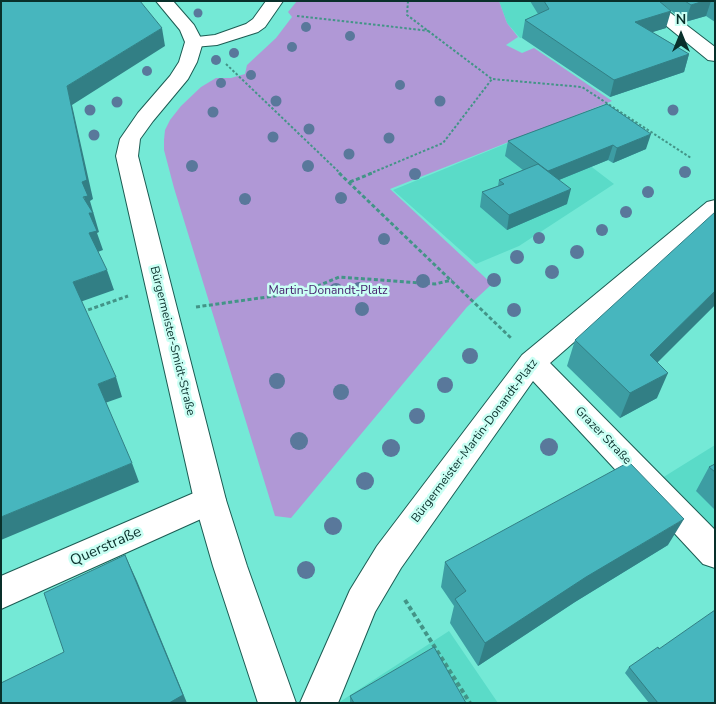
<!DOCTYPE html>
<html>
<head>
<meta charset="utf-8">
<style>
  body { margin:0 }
  #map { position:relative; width:716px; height:704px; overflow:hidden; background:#74e9d6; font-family:"Nunito Sans",sans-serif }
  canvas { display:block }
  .frame { position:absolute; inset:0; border:2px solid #09302b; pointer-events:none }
  .north { position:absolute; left:656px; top:10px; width:50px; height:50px; -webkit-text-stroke:4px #cafff4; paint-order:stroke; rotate:0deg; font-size:14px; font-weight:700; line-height:20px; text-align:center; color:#09302b }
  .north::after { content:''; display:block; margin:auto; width:18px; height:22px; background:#09302b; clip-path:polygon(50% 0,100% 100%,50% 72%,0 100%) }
</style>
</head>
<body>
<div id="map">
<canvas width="716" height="704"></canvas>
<div class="frame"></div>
<div class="north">N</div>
</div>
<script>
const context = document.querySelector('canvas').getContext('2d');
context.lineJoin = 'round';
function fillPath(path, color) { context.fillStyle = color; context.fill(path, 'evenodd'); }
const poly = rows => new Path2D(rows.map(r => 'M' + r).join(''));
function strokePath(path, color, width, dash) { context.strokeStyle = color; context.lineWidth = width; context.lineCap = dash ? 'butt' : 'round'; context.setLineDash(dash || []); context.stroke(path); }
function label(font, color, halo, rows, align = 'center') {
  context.font = font + ' "Nunito Sans",sans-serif'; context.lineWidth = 5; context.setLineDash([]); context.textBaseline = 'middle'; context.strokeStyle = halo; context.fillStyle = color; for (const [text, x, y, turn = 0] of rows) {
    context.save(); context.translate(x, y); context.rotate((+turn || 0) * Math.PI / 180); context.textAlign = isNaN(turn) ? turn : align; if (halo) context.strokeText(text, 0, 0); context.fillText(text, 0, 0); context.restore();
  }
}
const built = poly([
  [499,1,611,1,566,31,520,38,507,23],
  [542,129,614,184,519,246,476,264,393,190],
  [715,445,715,533,662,478],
  [449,631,498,703,338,703]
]);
const green = poly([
  [297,1,499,1,507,23,518,37,506,45,522,53,534,48,612,101,390,189,492,284,467,307,291,518,275,516,174,188,164,150,164,140,165,130,170,120,181,106,201,87,216,78,231,78,245,74,247,65,276,38,292,17,288,12]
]);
const pathFar2 = poly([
  [408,1,407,15,492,79,582,87,691,158],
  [297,16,430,31],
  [226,64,341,174],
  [369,174,443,143,492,79]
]);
const pathFar1 = poly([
  [339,173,511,338],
  [350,182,372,173],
  [196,307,303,292,339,277,435,284,452,280],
  [82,312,128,296]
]);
const path = poly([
  [405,600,470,703]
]);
const minor = poly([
  [266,1,283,1,265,27,258,32,217,45,194,47,188,46,185,42,188,38,215,35,246,24,253,19,266,1],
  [636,1,655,1,715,47,715,61,708,60,636,1],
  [715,200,715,219,550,363,715,530,715,568,703,564,533,381,401,568,375,612,338,703,300,703,350,590,377,546,522,355,707,202,715,200],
  [210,486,221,490,226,500,221,510,1,609,1,576,210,486]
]);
const tertiary = poly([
  [156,1,173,1,194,25,203,42,197,62,188,79,153,121,140,139,138,156,226,500,247,566,296,703,258,703,213,566,194,500,116,156,120,139,138,113,170,76,179,62,185,42,180,30,156,1]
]);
const trees = [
  [198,13,4.5],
  [306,27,5],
  [350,36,5],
  [292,47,5],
  [234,53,5],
  [216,60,5],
  [147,71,5],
  [251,75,5],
  [221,83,5],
  [400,85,5],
  [276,101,5.5],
  [440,101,5.5],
  [117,102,5.5],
  [90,110,5.5],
  [673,110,5.5],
  [213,112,5.5],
  [309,129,5.5],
  [94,135,5.5],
  [273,137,5.5],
  [389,138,5.5],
  [349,154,5.5],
  [192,166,6],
  [308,166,6],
  [685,172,6],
  [415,174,6],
  [648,192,6],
  [341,198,6],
  [245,199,6],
  [626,212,6],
  [602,230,6],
  [539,238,6],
  [384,239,6],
  [577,252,7],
  [517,257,7],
  [552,272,7],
  [494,280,7],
  [423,281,7],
  [359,289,7],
  [336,290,7],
  [362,309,7],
  [514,310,7],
  [470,356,8],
  [277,381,8],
  [445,385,8],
  [341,392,8],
  [417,416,8],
  [299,441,9],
  [549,447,9],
  [391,448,9],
  [365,481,9],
  [333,526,9],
  [306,570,9]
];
const wall = poly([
  [530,1,715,1,715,22,706,16,685,22,664,5,666,28,652,32,689,54,684,72,610,97,522,38,525,20,538,14],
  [607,104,646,149,613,163,608,160,559,180,567,204,507,230,480,207,482,192,498,186,499,180,523,170,505,156,508,141],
  [715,305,657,362,657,398,620,418,567,366,575,340],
  [715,464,715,510,696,491,709,467],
  [668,545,575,602,478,666,450,623,454,606,441,587,445,562],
  [659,649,715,703,649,703,625,673,629,667],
  [350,696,466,703,350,703]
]);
const shadedWall = poly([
  [704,1,711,1,706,16,685,22,691,5],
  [671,11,666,28,630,39,635,22],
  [162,28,165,46,72,105,93,199,90,201,99,232,97,233,103,250,95,253,89,233,82,182,67,86],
  [689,54,684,72,610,97,614,80],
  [651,134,646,149,613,163,617,148],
  [613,145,608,160,544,186,548,171],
  [571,189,567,204,507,230,509,215],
  [107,270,114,290,80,302,73,282],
  [715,291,715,305,640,380,650,355],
  [668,373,657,398,620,418,630,393],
  [116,377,122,397,105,403,98,384],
  [132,463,139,482,1,540,1,517],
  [684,519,668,545,575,602,478,666,485,643,586,577],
  [125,555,137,581,187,703,169,703]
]);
const building = poly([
  [1,1,140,1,162,28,67,86,87,180,82,182,88,196,83,197,93,213,89,213,97,231,89,233,107,270,73,282,116,377,98,384,132,463,1,517,1,1],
  [544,1,659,1,671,11,635,22,689,54,614,80,525,20,549,9,544,1],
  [685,1,704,1,691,5,685,1],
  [607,104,651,134,617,148,613,145,548,171,508,141,607,104],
  [538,164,571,189,509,215,482,192,504,184,499,180,538,164],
  [715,212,715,291,650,355,668,373,630,393,575,340,715,212],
  [629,462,684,519,586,577,485,643,455,599,466,591,445,562,629,462],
  [715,464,715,472,709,467,715,464],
  [125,555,183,695,169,703,1,703,1,683,64,652,44,593,125,555],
  [715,610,715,703,658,703,629,667,658,647,659,649,715,610],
  [434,647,466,703,354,703,350,696,434,647]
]);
const parkNames = [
  ["Martin-Donandt-Platz",328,291]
];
const streetNames = [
  ["Bürgermeister-Smidt-Straße",172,341,76],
  ["Grazer Straße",603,436,46],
  ["Bürgermeister-Martin-Donandt-Platz",475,441,-53]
];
const nearStreetnames = [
  ["Querstraße",106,547,-24]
];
fillPath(built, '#5adbc8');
fillPath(green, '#b098d6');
strokePath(minor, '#1c5c53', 2);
strokePath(tertiary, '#1c5c53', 2);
strokePath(pathFar2, '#439487', 2, [2.5, 2]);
strokePath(pathFar1, '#439487', 3, [4, 2.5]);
strokePath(path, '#439487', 4, [4.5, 3]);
fillPath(minor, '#fff');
fillPath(tertiary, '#fff');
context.fillStyle = '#59789b';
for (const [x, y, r] of trees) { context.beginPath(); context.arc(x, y, r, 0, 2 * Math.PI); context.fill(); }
fillPath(wall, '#3d9da3');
fillPath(shadedWall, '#327f85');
fillPath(building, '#47b6be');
strokePath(building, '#327f85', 1);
label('12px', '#431c6b', '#cafff4', parkNames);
label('12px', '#09302b', '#cafff4', streetNames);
label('15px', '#09302b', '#cafff4', nearStreetnames);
</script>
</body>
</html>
